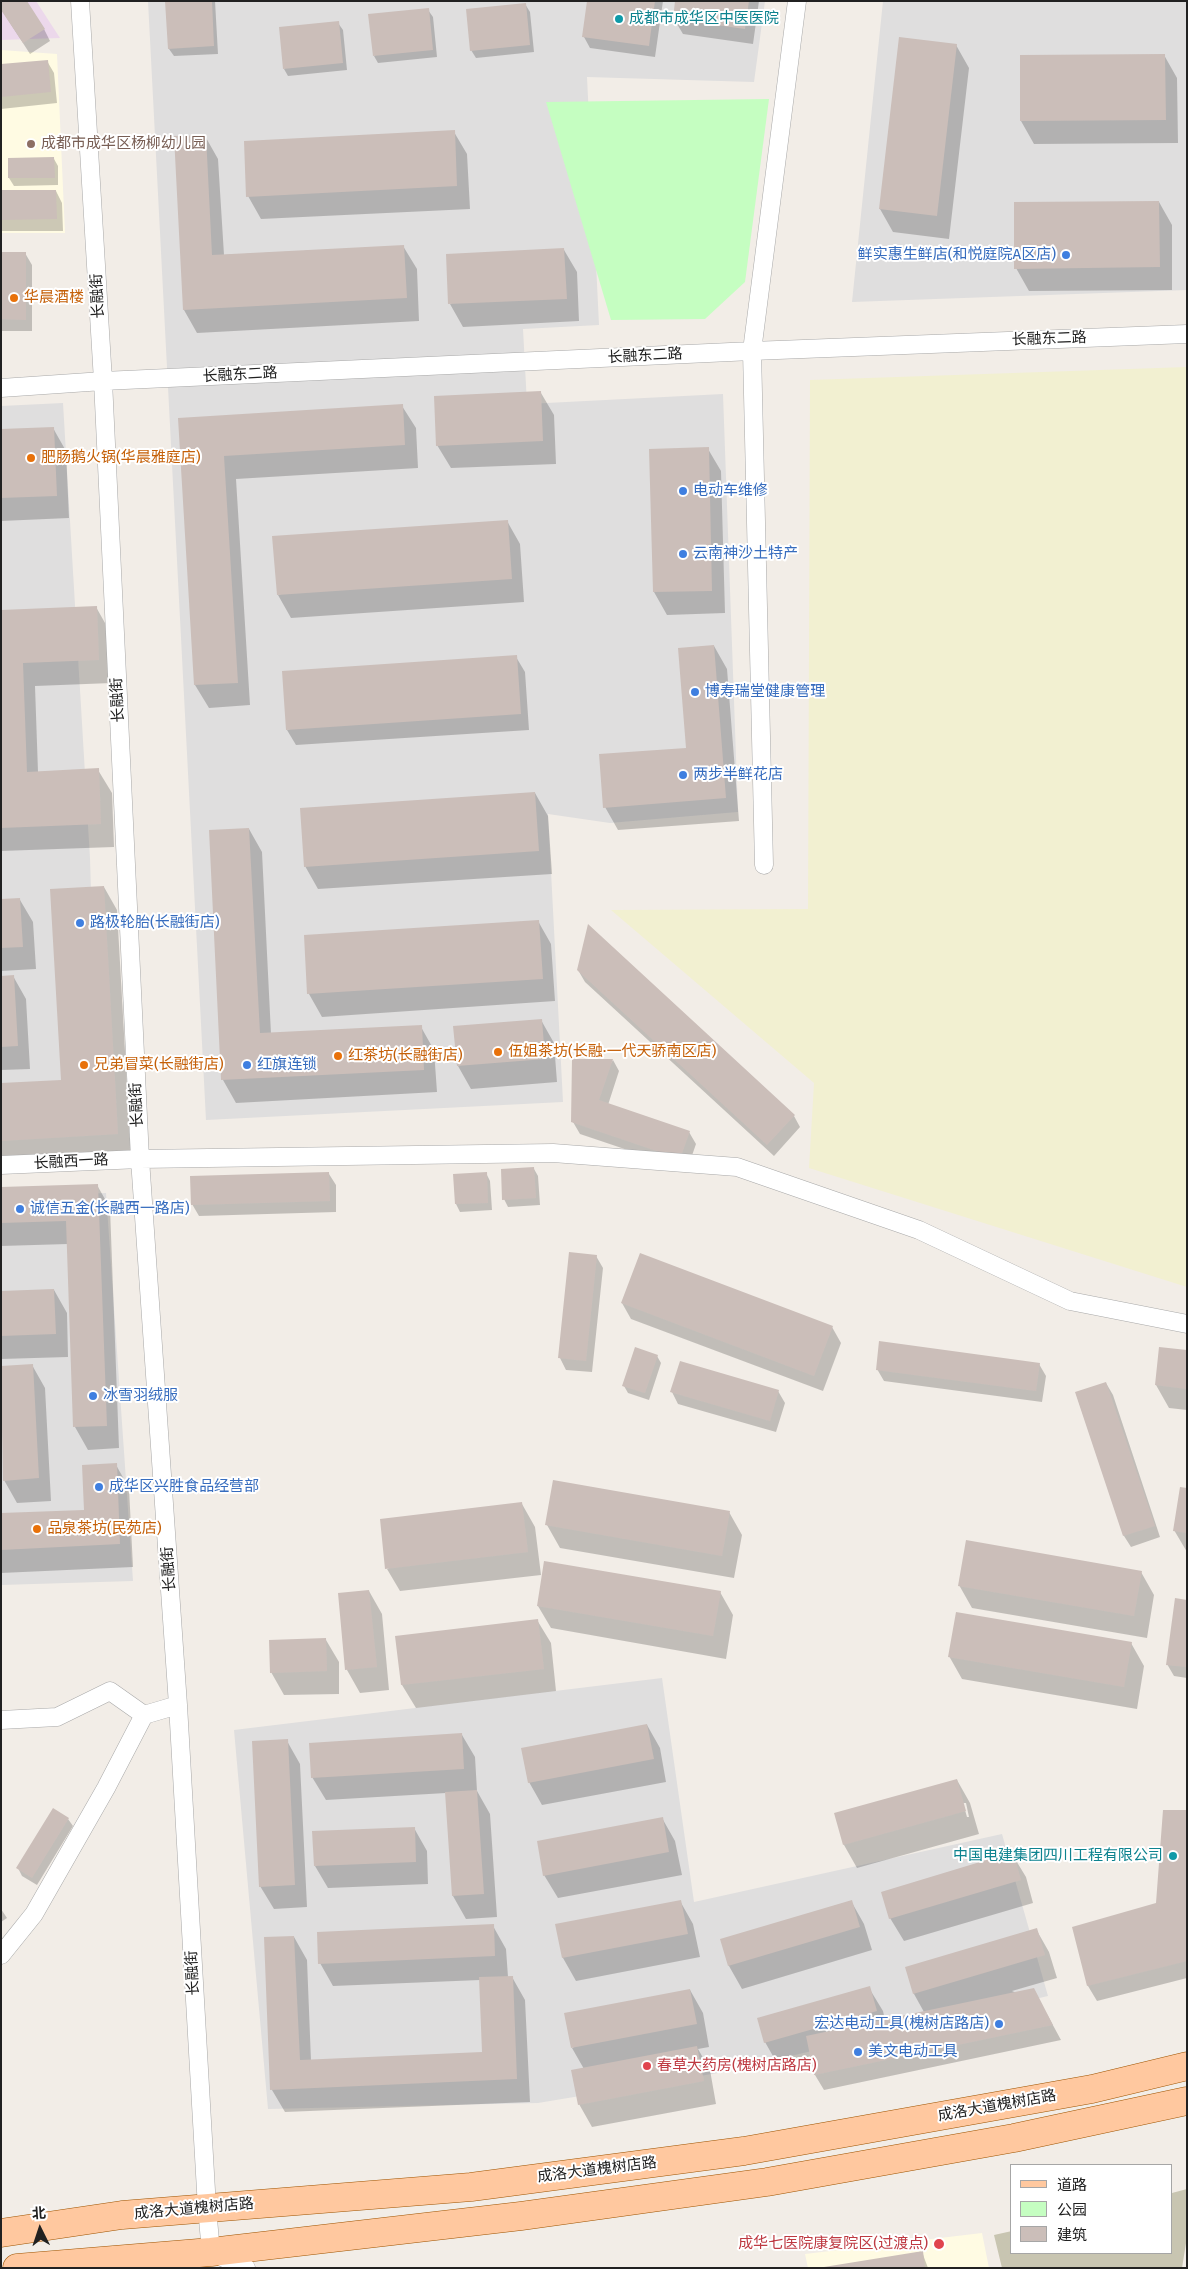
<!DOCTYPE html>
<html>
<head>
<meta charset="utf-8">
<style>
  body { margin:0 }
  #map { position:relative; width:1188px; height:2269px; overflow:hidden; background:#f2ede7; font-family:"Fira Sans","Noto Sans SC",sans-serif }
  canvas { display:block }
  .frame { position:absolute; inset:0; border:2px solid #212121; pointer-events:none }
  .legend { position:absolute; left:1010px; top:2164px; width:162px; height:90px; box-sizing:border-box; background:#fff; border:1px solid #a6a6a6; margin:0; padding:6px 9px; list-style:none; font-size:15px; color:#212121 }
  .legend li { display:flex; align-items:center; gap:10px; height:25px }
  .legend b { width:25px; border:1px solid #a6a6a6 }
  .north { position:absolute; left:15px; top:2204px; width:50px; height:50px; -webkit-text-stroke:4px #fff; paint-order:stroke; rotate:356deg; font-size:14px; font-weight:700; line-height:20px; text-align:center; color:#212121 }
  .north::after { content:''; display:block; margin:auto; width:18px; height:22px; background:#212121; clip-path:polygon(50% 0,100% 100%,50% 72%,0 100%) }
</style>
</head>
<body>
<div id="map">
<canvas width="1188" height="2269"></canvas>
<div class="frame"></div>
<ul class="legend">
<li><b style="height:6px;background:#ffc89f"></b>道路</li>
<li><b style="height:14px;background:#c5fec1"></b>公园</li>
<li><b style="height:14px;background:#cbbeb9"></b>建筑</li>
</ul>
<div class="north">北</div>
</div>
<script>
const context = document.querySelector('canvas').getContext('2d');
context.lineJoin = 'round';
function fillPath(path, color) { context.fillStyle = color; context.fill(path, 'evenodd'); }
const poly = rows => new Path2D(rows.map(r => 'M' + r).join(''));
function strokePath(path, color, width, dash) { context.strokeStyle = color; context.lineWidth = width; context.lineCap = dash ? 'butt' : 'round'; context.setLineDash(dash || []); context.stroke(path); }
function label(font, color, halo, rows, align = 'center') {
  context.font = font + ' "Fira Sans","Noto Sans SC",sans-serif'; context.lineWidth = 4; context.setLineDash([]); context.textBaseline = 'middle'; context.strokeStyle = halo; context.fillStyle = color; for (const [text, x, y, turn = 0] of rows) {
    context.save(); context.translate(x, y); context.rotate((+turn || 0) * Math.PI / 180); context.textAlign = isNaN(turn) ? turn : align; if (halo) context.strokeText(text, 0, 0); context.fillText(text, 0, 0); context.restore();
  }
}
const residential = poly([
  [148,1,765,1,754,82,587,77,599,325,523,329,527,404,723,394,738,812,610,823,548,814,563,1102,206,1120],
  [883,1,1187,1,1187,290,852,302],
  [63,403,90,858,98,1129,1,1132,1,406],
  [106,1193,133,1581,1,1585,1,1197],
  [662,1678,694,1902,1002,1834,1048,1996,718,2073,538,2103,268,2109,234,1730]
]);
const industrial = poly([
  [1,1,36,1,60,38,1,40]
]);
const education = poly([
  [1,50,57,54,65,233,1,233],
  [982,2233,989,2268,808,2268,805,2254]
]);
const construction = poly([
  [1187,2189,1187,2237,1182,2268,1002,2268,994,2235,1012,2231,1012,2253,1172,2253,1172,2193]
]);
const farmland = poly([
  [1187,367,1187,1287,809,1168,814,1083,611,910,808,909,810,380]
]);
const park = poly([
  [769,99,745,282,705,319,611,320,546,102]
]);
const shadow = poly([
  [166,1,215,1,218,54,174,56,169,49],
  [589,1,663,1,655,57,590,48,584,37],
  [677,1,759,1,753,44,683,34,674,19],
  [525,4,530,12,534,52,476,58,471,50],
  [1,9,44,29,50,41,30,54],
  [428,10,433,17,437,57,378,63,374,56],
  [338,23,343,30,347,70,288,76,284,69],
  [900,39,956,45,969,68,949,239,893,232,880,209],
  [1164,55,1177,78,1178,143,1034,144,1021,121,1021,56],
  [47,61,54,73,57,103,1,109,1,66],
  [454,132,467,154,470,209,261,219,248,196],
  [205,136,218,159,224,255,403,246,417,269,419,321,197,333,184,310,175,137],
  [9,159,54,159,58,166,58,185,14,186,9,178],
  [56,191,62,203,63,231,1,231,1,192],
  [1159,202,1172,225,1172,290,1029,291,1016,268],
  [564,250,577,272,579,321,463,327,450,304],
  [1,253,25,253,32,265,32,331,1,331],
  [541,393,554,415,556,464,451,468,437,445],
  [402,406,416,428,418,468,236,479,250,705,209,708,195,685,179,419],
  [53,428,66,451,69,518,1,521,1,431],
  [708,449,721,471,725,613,667,615,654,592],
  [507,521,520,544,524,602,291,618,278,595],
  [96,607,109,630,112,683,35,686,38,772,98,770,112,793,114,847,1,851,1,611],
  [714,646,727,669,739,821,618,830,605,807,687,749],
  [516,657,525,672,529,730,296,745,287,730],
  [535,793,548,816,552,874,318,889,305,866],
  [249,829,262,852,271,1034,421,1027,434,1050,437,1092,236,1103,223,1080],
  [104,887,117,910,131,1157,1,1164,1,1084,62,1081],
  [20,900,33,922,36,969,1,971,1,901],
  [538,921,551,944,555,1001,322,1017,309,994,305,937],
  [578,970,794,1116,800,1127,774,1156,585,982],
  [13,976,26,999,30,1069,1,1070,1,977],
  [541,1020,554,1043,557,1082,471,1089,458,1066],
  [613,1060,619,1071,608,1105,689,1132,696,1144,687,1170,580,1134,573,1122],
  [534,1169,538,1176,540,1205,508,1207,504,1199],
  [486,1173,490,1181,492,1210,460,1212,456,1204,455,1175],
  [329,1174,336,1185,336,1212,199,1216,192,1204],
  [97,1185,110,1208,119,1448,88,1450,75,1427,68,1244,1,1246,1,1188],
  [571,1253,596,1256,603,1268,592,1372,566,1370,560,1358],
  [54,1290,67,1313,68,1357,1,1359,1,1292],
  [622,1303,832,1327,841,1343,823,1391,631,1319],
  [1160,1348,1187,1352,1187,1410,1169,1408,1156,1385],
  [657,1356,661,1363,649,1400,628,1393,624,1386],
  [1039,1364,1046,1376,1042,1402,884,1381,877,1369],
  [32,1365,45,1388,51,1501,17,1503,4,1480,1,1367],
  [1106,1383,1113,1395,1160,1537,1131,1547,1124,1536,1076,1393],
  [778,1391,785,1403,776,1432,678,1404,672,1392],
  [116,1465,129,1488,133,1567,1,1573,1,1515,85,1511],
  [1187,1489,1187,1552,1174,1530],
  [522,1504,535,1527,541,1575,400,1591,387,1569],
  [729,1512,742,1535,734,1578,560,1548,547,1525],
  [1141,1572,1154,1595,1147,1638,972,1608,959,1585],
  [369,1591,382,1614,389,1690,360,1693,347,1670],
  [720,1592,733,1615,726,1659,551,1628,538,1606],
  [1187,1601,1187,1678,1174,1676,1167,1664],
  [537,1620,551,1643,556,1691,416,1708,402,1685,396,1637],
  [326,1640,339,1662,339,1694,284,1695,271,1672],
  [1131,1643,1144,1666,1137,1709,962,1679,949,1656],
  [647,1725,660,1748,666,1782,542,1805,529,1782],
  [462,1735,475,1757,477,1791,490,1814,497,1917,466,1919,453,1896,446,1793,326,1800,312,1777],
  [287,1741,300,1764,307,1907,274,1909,260,1886],
  [957,1780,970,1803,979,1834,857,1868,844,1845,835,1814],
  [963,1803,966,1803,969,1817,967,1817],
  [1187,1811,1187,1978,1097,2001,1088,1986,1074,1928,1157,1904],
  [662,1818,675,1841,682,1875,558,1898,544,1875],
  [68,1819,73,1826,37,1885,22,1876,18,1868],
  [414,1828,427,1851,428,1884,328,1888,315,1866],
  [1012,1854,1026,1877,1033,1903,904,1941,890,1918],
  [680,1901,693,1924,700,1957,576,1981,563,1958,556,1925],
  [851,1901,864,1924,872,1950,742,1989,729,1966,722,1940],
  [1,1909,7,1918,1,1922],
  [493,1926,506,1949,508,1977,512,1977,525,2000,530,2102,285,2112,272,2090,294,1937,307,1960,311,2061,483,2053,480,1980,333,1986,320,1963],
  [1036,1929,1049,1952,1057,1978,1012,1991,1042,2005,1061,2040,824,2090,815,2075,811,2056,778,2065,765,2042,869,1988,883,2011,885,2020,924,2012,914,1994,906,1968],
  [690,1990,703,2013,709,2047,698,2049,710,2070,716,2104,592,2127,579,2104,584,2069,572,2048],
  [922,2252,928,2268,825,2268]
]);
const building = poly([
  [1,1,27,1,45,29,23,43,1,10],
  [165,1,212,1,214,46,168,49],
  [587,1,655,1,649,46,582,37],
  [675,1,749,1,745,29,673,19],
  [526,3,530,45,470,51,466,9],
  [429,8,433,50,373,56,368,14],
  [339,21,343,63,283,69,279,27],
  [899,37,957,44,937,216,879,209],
  [1165,54,1166,120,1020,121,1020,55],
  [48,60,51,92,1,97,1,64],
  [455,130,457,186,246,197,244,141],
  [206,135,212,255,404,245,407,298,183,310,174,136],
  [54,157,55,178,8,178,8,158],
  [1,190,56,190,57,219,1,220],
  [1159,201,1160,267,1014,269,1014,202],
  [564,248,567,299,448,304,446,254],
  [1,252,26,252,26,320,1,319],
  [541,391,543,441,436,446,434,396],
  [403,404,405,445,224,456,238,683,194,685,178,418],
  [54,427,57,496,1,498,1,429],
  [709,447,712,591,653,592,649,449],
  [508,520,512,579,277,595,272,536],
  [97,606,99,660,23,663,27,772,99,768,101,824,1,828,1,610],
  [714,645,726,798,603,808,599,754,686,748,678,648],
  [517,655,521,714,286,730,282,671],
  [535,792,539,851,304,867,300,808],
  [249,828,260,1033,422,1025,424,1070,221,1080,209,830],
  [104,886,118,1134,1,1141,1,1083,61,1080,50,889],
  [20,898,23,947,1,948,1,899],
  [539,920,543,979,307,994,304,935],
  [588,924,795,1115,767,1145,577,970],
  [14,975,18,1046,1,1047,1,976],
  [542,1019,545,1059,457,1066,453,1026],
  [572,1059,613,1059,599,1100,690,1131,680,1159,571,1122],
  [534,1167,536,1198,502,1200,501,1169],
  [329,1172,330,1201,191,1205,190,1176],
  [487,1172,488,1203,455,1204,453,1174],
  [98,1184,107,1426,73,1427,66,1221,1,1223,1,1187],
  [569,1252,597,1255,586,1361,558,1358],
  [640,1253,833,1326,814,1376,621,1303],
  [54,1289,56,1334,1,1336,1,1291],
  [879,1341,1040,1363,1036,1391,876,1370],
  [635,1347,658,1355,645,1393,622,1386],
  [1159,1347,1187,1350,1187,1389,1155,1385],
  [680,1361,779,1390,770,1421,670,1392],
  [33,1364,39,1478,3,1481,1,1366],
  [1106,1382,1155,1526,1123,1536,1075,1392],
  [117,1463,120,1544,1,1550,1,1513,84,1510,82,1465],
  [553,1480,730,1511,722,1556,545,1525],
  [1180,1487,1187,1488,1187,1533,1173,1531],
  [522,1502,528,1552,385,1569,380,1519],
  [966,1540,1142,1571,1134,1616,958,1586],
  [544,1561,721,1591,713,1636,537,1606],
  [369,1590,377,1667,345,1670,338,1593],
  [1175,1598,1187,1600,1187,1667,1166,1665],
  [956,1612,1132,1642,1124,1687,948,1657],
  [538,1619,544,1669,401,1685,395,1636],
  [326,1638,327,1671,270,1673,269,1640],
  [647,1724,654,1759,528,1783,521,1748],
  [462,1733,464,1769,311,1778,309,1743],
  [288,1739,295,1885,259,1887,252,1741],
  [957,1779,966,1811,843,1845,834,1813],
  [477,1790,484,1894,452,1896,445,1792],
  [53,1808,69,1818,32,1878,16,1868],
  [1163,1810,1187,1810,1187,1961,1087,1986,1072,1927,1156,1903],
  [663,1817,669,1852,543,1876,537,1841],
  [415,1827,416,1862,314,1866,312,1831],
  [1013,1852,1021,1880,889,1919,881,1892],
  [681,1900,688,1934,562,1958,555,1924],
  [852,1900,860,1927,728,1966,720,1939],
  [494,1924,495,1956,318,1964,317,1932],
  [1037,1928,1045,1955,913,1994,905,1967],
  [294,1936,300,2060,482,2052,479,1977,513,1976,517,2079,270,2090,264,1937],
  [870,1986,877,2011,764,2043,757,2018],
  [1034,1988,1053,2025,814,2075,806,2036],
  [690,1989,697,2024,571,2048,564,2013],
  [697,2046,704,2081,578,2105,571,2070],
  [923,2251,925,2268,824,2268,824,2267]
]);
const minor = poly([
  [80,1,103,381,140,1159,178,1705,207,2208,211,2252,246,2268],
  [1,388,103,381,752,351,1187,334],
  [764,865,752,351,797,1],
  [1,1165,140,1159,553,1153,737,1167,919,1230,1070,1301,1187,1324],
  [1,1720,57,1717,110,1691,144,1715],
  [1,1955,34,1914,106,1788,144,1715,178,1705]
]);
const primary = poly([
  [1,2233,122,2215,471,2187,744,2151,1092,2089,1187,2066],
  [17,2268,211,2252,521,2216,767,2182,1014,2138,1187,2101]
]);
const markers = [
  [619,19,5,"#0f9aa8"],
  [31,144,5,"#8d6e63"],
  [1066,255,5,"#3f7fe0"],
  [14,298,5,"#e8710a"],
  [31,458,5,"#e8710a"],
  [683,491,5,"#3f7fe0"],
  [683,554,5,"#3f7fe0"],
  [695,692,5,"#3f7fe0"],
  [683,775,5,"#3f7fe0"],
  [80,923,5,"#3f7fe0"],
  [498,1052,5,"#e8710a"],
  [338,1056,5,"#e8710a"],
  [84,1065,5,"#e8710a"],
  [247,1065,5,"#3f7fe0"],
  [20,1209,5,"#3f7fe0"],
  [93,1396,5,"#3f7fe0"],
  [99,1487,5,"#3f7fe0"],
  [37,1529,5,"#e8710a"],
  [1173,1856,5,"#0f9aa8"],
  [999,2024,5,"#3f7fe0"],
  [858,2052,5,"#3f7fe0"],
  [647,2066,5,"#e0444e"],
  [939,2244,6,"#e0444e"]
];
const cultureNames = [
  ["成都市成华区中医医院",629,19],
  ["中国电建集团四川工程有限公司",1163,1856,"right"]
];
const educationNames = [
  ["成都市成华区杨柳幼儿园",41,144]
];
const shopNames = [
  ["鲜实惠生鲜店(和悦庭院A区店)",1056,255,"right"],
  ["电动车维修",693,491],
  ["云南神沙土特产",693,554],
  ["博寿瑞堂健康管理",705,692],
  ["两步半鲜花店",693,775],
  ["路极轮胎(长融街店)",90,923],
  ["红旗连锁",257,1065],
  ["诚信五金(长融西一路店)",30,1209],
  ["冰雪羽绒服",103,1396],
  ["成华区兴胜食品经营部",109,1487],
  ["宏达电动工具(槐树店路店)",989,2024,"right"],
  ["美文电动工具",868,2052]
];
const streetNames = [
  ["长融街",98,296,-93],
  ["长融东二路",1049,339,-2],
  ["长融东二路",645,356,-3],
  ["长融东二路",240,375,-3],
  ["长融街",118,700,-93],
  ["长融街",137,1105,-93],
  ["长融西一路",71,1162,-3],
  ["长融街",169,1569,-94],
  ["长融街",193,1973,-93],
  ["成洛大道槐树店路",997,2106,-10],
  ["成洛大道槐树店路",597,2170,-7],
  ["成洛大道槐树店路",194,2209,-5]
];
const foodNames = [
  ["华晨酒楼",24,298],
  ["肥肠鹅火锅(华晨雅庭店)",41,458],
  ["伍姐茶坊(长融·一代天骄南区店)",508,1052],
  ["红茶坊(长融街店)",348,1056],
  ["兄弟冒菜(长融街店)",94,1065],
  ["品泉茶坊(民苑店)",47,1529]
];
const healthNames = [
  ["春草大药房(槐树店路店)",657,2066],
  ["成华七医院康复院区(过渡点)",928,2244,"right"]
];
fillPath(residential, '#dfdede');
fillPath(industrial, '#ecd8eb');
fillPath(education, '#fffbe3');
fillPath(construction, '#c8c5b1');
fillPath(farmland, '#f2f0d1');
fillPath(park, '#c5fec1');
fillPath(shadow, '#0003');
fillPath(building, '#cbbeb9');
strokePath(minor, '#a8a8a8', 19);
strokePath(primary, '#9e5400', 29);
strokePath(minor, '#fff', 18);
strokePath(primary, '#ffc89f', 28);
for (const [x, y, r, color] of markers) { const dot = new Path2D(); dot.arc(x, y, r, 0, 2 * Math.PI); context.fillStyle = color; context.fill(dot); strokePath(dot, '#fff', 2); }
label('15px', '#0d838f', '#fff', cultureNames, 'left');
label('15px', '#785e54', '#fff', educationNames, 'left');
label('15px', '#366cbe', '#fff', shopNames, 'left');
label('15px', '#212121', '#fff', streetNames);
label('15px', '#c56008', '#fff', foodNames, 'left');
label('15px', '#be3a42', '#fff', healthNames, 'left');
</script>
</body>
</html>
